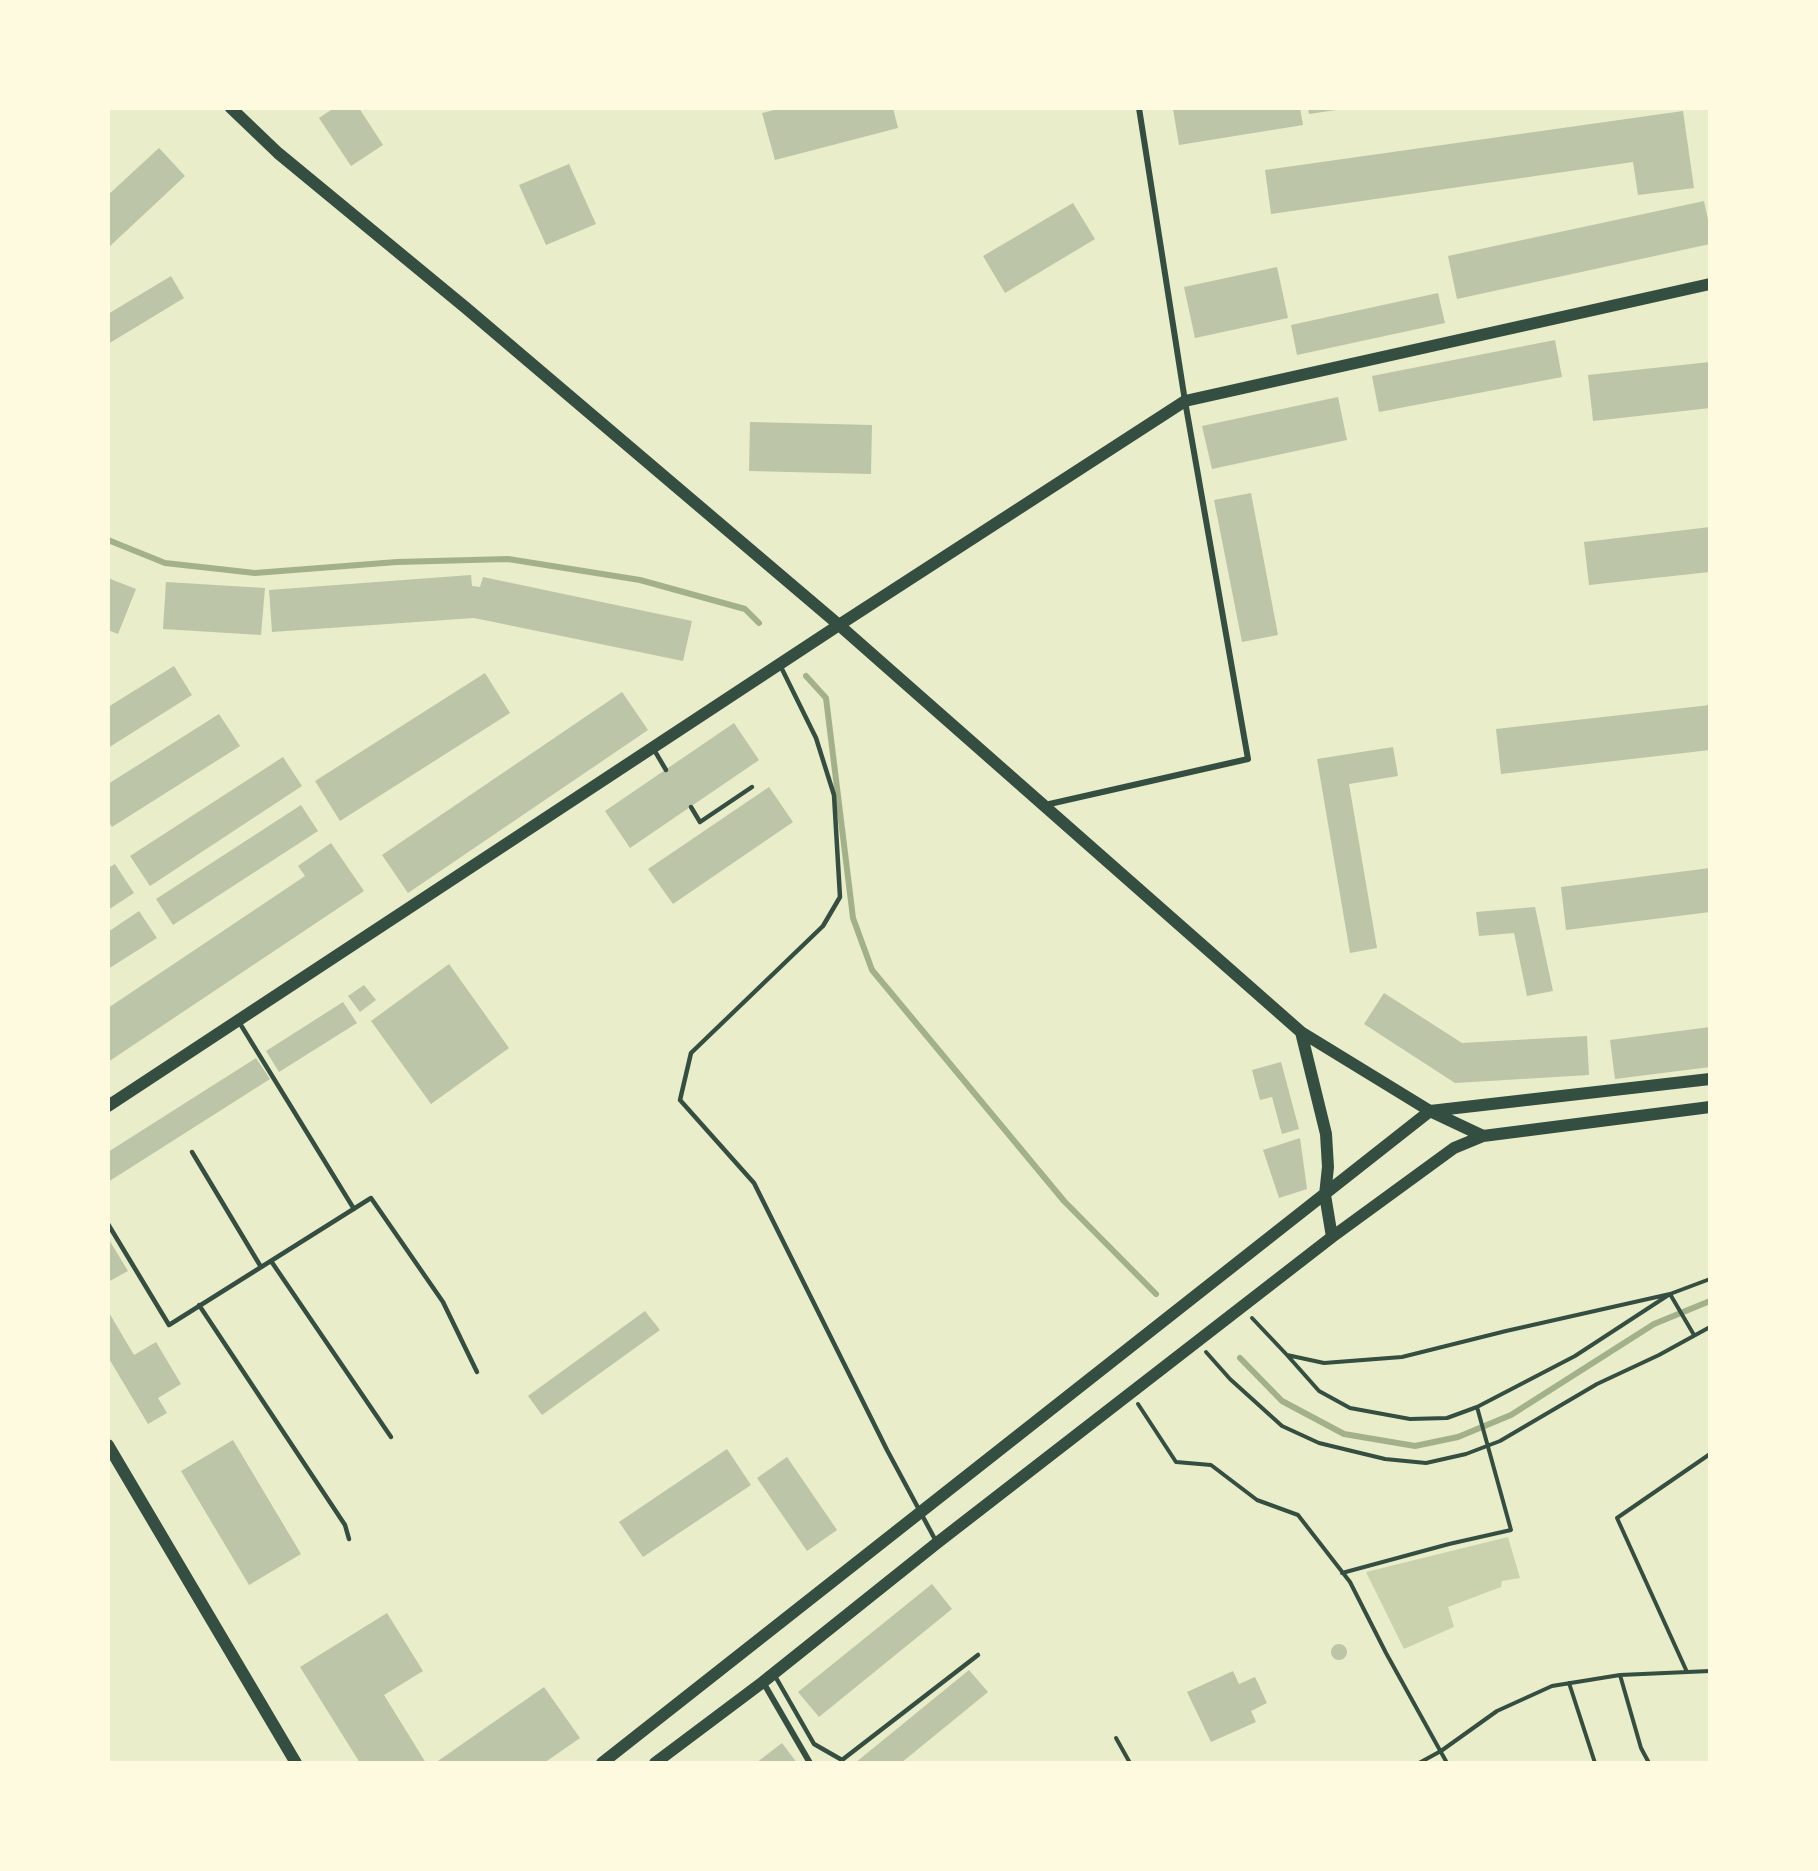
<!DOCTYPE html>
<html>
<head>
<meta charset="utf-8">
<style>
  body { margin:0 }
  #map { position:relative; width:1818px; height:1871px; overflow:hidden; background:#e9edc9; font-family:"Source Sans 3",sans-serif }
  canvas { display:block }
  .frame { position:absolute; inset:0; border:110px solid #fefae0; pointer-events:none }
</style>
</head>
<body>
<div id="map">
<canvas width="1818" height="1871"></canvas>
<div class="frame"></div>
</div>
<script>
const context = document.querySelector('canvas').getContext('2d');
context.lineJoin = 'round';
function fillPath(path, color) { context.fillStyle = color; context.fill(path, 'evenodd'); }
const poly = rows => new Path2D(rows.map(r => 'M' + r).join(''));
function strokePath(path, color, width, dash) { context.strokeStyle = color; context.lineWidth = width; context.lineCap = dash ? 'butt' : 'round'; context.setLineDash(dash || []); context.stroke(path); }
const green = poly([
  [1508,1537,1520,1578,1502,1581,1501,1587,1448,1607,1454,1627,1404,1649,1366,1572]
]);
const stream = poly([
  [108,540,165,563,255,573,397,562,508,559,640,580,745,609,759,623],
  [806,676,826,698,853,918,872,970,1064,1201,1156,1294],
  [1240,1358,1282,1401,1344,1434,1415,1446,1458,1437,1511,1415,1654,1324,1710,1301]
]);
const building = poly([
  [334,108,359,108,383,145,351,166,319,118],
  [782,108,893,108,898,128,775,160,762,113],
  [1181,108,1300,108,1303,125,1179,145,1173,109],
  [1308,108,1343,108,1343,109,1309,114],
  [1683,111,1694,188,1638,195,1633,162,1271,214,1265,170],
  [159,148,185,176,108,248,108,195],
  [569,164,596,224,546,245,519,185],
  [1704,201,1710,229,1710,244,1457,299,1448,256],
  [1073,203,1095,239,1005,293,983,256],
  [1277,267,1288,318,1195,338,1184,287],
  [171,276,184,298,108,344,108,314],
  [1438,293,1445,323,1297,355,1291,325],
  [1555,340,1562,377,1379,412,1372,376],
  [1710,362,1710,408,1593,421,1588,375],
  [1338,397,1347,440,1212,469,1202,426],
  [750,422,872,425,871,474,749,471],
  [1251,493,1278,635,1242,642,1214,500],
  [1710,527,1710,572,1589,585,1584,542],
  [471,575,472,586,480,587,483,577,692,621,683,661,474,618,272,632,269,590],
  [108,578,136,589,118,634,108,630],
  [166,582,265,588,261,635,163,629],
  [174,666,192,695,108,748,108,707],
  [485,673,510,713,340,821,315,781],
  [622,692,648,730,408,893,382,855],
  [1710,705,1710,750,1501,774,1496,729],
  [219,714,240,746,112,827,108,821,108,784],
  [734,723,759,760,630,848,605,811],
  [1393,747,1398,776,1349,784,1377,948,1350,953,1317,759],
  [283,757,302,786,150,886,130,856],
  [769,787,793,822,673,904,648,869],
  [301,805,318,831,173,925,156,899],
  [331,843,364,891,108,1062,108,1008,305,876,298,866],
  [115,864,134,893,108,910,108,868],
  [1710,868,1710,912,1566,930,1561,887],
  [1535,907,1553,991,1527,996,1514,933,1479,936,1476,912],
  [139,911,157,938,108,969,108,932],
  [449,964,509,1048,431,1104,371,1021],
  [364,985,376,1000,360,1012,348,996],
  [1384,993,1462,1043,1587,1036,1589,1075,1455,1083,1364,1024],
  [343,1002,357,1023,279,1072,266,1051],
  [1710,1027,1710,1067,1615,1079,1610,1040],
  [256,1058,270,1079,108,1182,108,1152],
  [1281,1062,1299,1129,1282,1134,1272,1097,1260,1100,1252,1070],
  [1300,1138,1307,1189,1279,1198,1263,1150],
  [108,1238,128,1271,108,1282],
  [108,1311,134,1355,156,1342,181,1384,158,1398,167,1413,148,1424,108,1357],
  [645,1311,660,1330,542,1415,528,1396],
  [233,1440,301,1554,249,1585,181,1471],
  [727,1449,751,1485,643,1557,619,1522],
  [787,1457,837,1530,807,1551,757,1478],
  [932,1584,952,1609,819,1717,798,1692],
  [387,1613,423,1671,384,1695,426,1763,360,1763,300,1667],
  '1331 1652a8 8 0 1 1 16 0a8 8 0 1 1-16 0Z',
  [969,1670,988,1692,901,1763,855,1763],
  [1233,1671,1239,1684,1255,1677,1267,1703,1251,1711,1256,1722,1211,1742,1187,1692],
  [544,1687,580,1738,544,1763,435,1763],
  [782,1743,797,1763,756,1763]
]);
const path = poly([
  [1252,1318,1287,1355,1324,1363,1402,1357,1506,1331,1670,1294,1710,1279],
  [1206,1352,1230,1379,1282,1426,1319,1443,1385,1459,1426,1463,1466,1454,1500,1441,1597,1384,1659,1355,1710,1327],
  [1287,1355,1319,1391,1350,1408,1410,1419,1447,1418,1477,1407,1575,1356,1670,1294,1694,1335],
  [1138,1404,1176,1462,1211,1465,1257,1500,1298,1515,1350,1582,1386,1653,1447,1763],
  [1342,1573,1449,1544,1511,1530,1477,1407],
  [1687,1672,1617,1518,1710,1454],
  [1620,1675,1641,1748,1649,1763],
  [1569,1683,1595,1763],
  [1116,1738,1130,1763],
  [1419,1763,1441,1751,1497,1711,1552,1686,1620,1675,1710,1671]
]);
const service = poly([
  [780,665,816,738,834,795,840,897,823,926,691,1053,680,1100,754,1183,887,1450,937,1543],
  [653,748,666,770],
  [691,807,700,822,752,787],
  [239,1022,354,1209],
  [192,1152,261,1267],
  [108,1224,169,1325,371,1198,443,1302,477,1372],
  [271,1261,391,1437],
  [199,1305,345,1525,349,1539],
  [775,1676,814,1744,842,1760,978,1655]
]);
const minor = poly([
  [1045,805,1248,759,1185,401,1139,108],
  [763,1682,810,1763]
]);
const secondary = poly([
  [231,108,278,153,466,308,839,625,1301,1032,1430,1111,1483,1136],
  [1301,1032,1326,1134,1328,1167,1325,1195,1332,1237],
  [108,1106,839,625,1185,401,1710,284],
  [108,1445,296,1763],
  [602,1763,1430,1111,1710,1079],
  [655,1763,763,1682,937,1543,1332,1237,1454,1148,1483,1136,1710,1107]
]);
fillPath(green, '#cad2ad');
strokePath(stream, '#a3b18a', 6);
fillPath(building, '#bcc5a7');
strokePath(path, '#344e41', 4);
strokePath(service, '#344e41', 4.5);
strokePath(minor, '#344e41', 6);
strokePath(secondary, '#344e41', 12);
</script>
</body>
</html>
